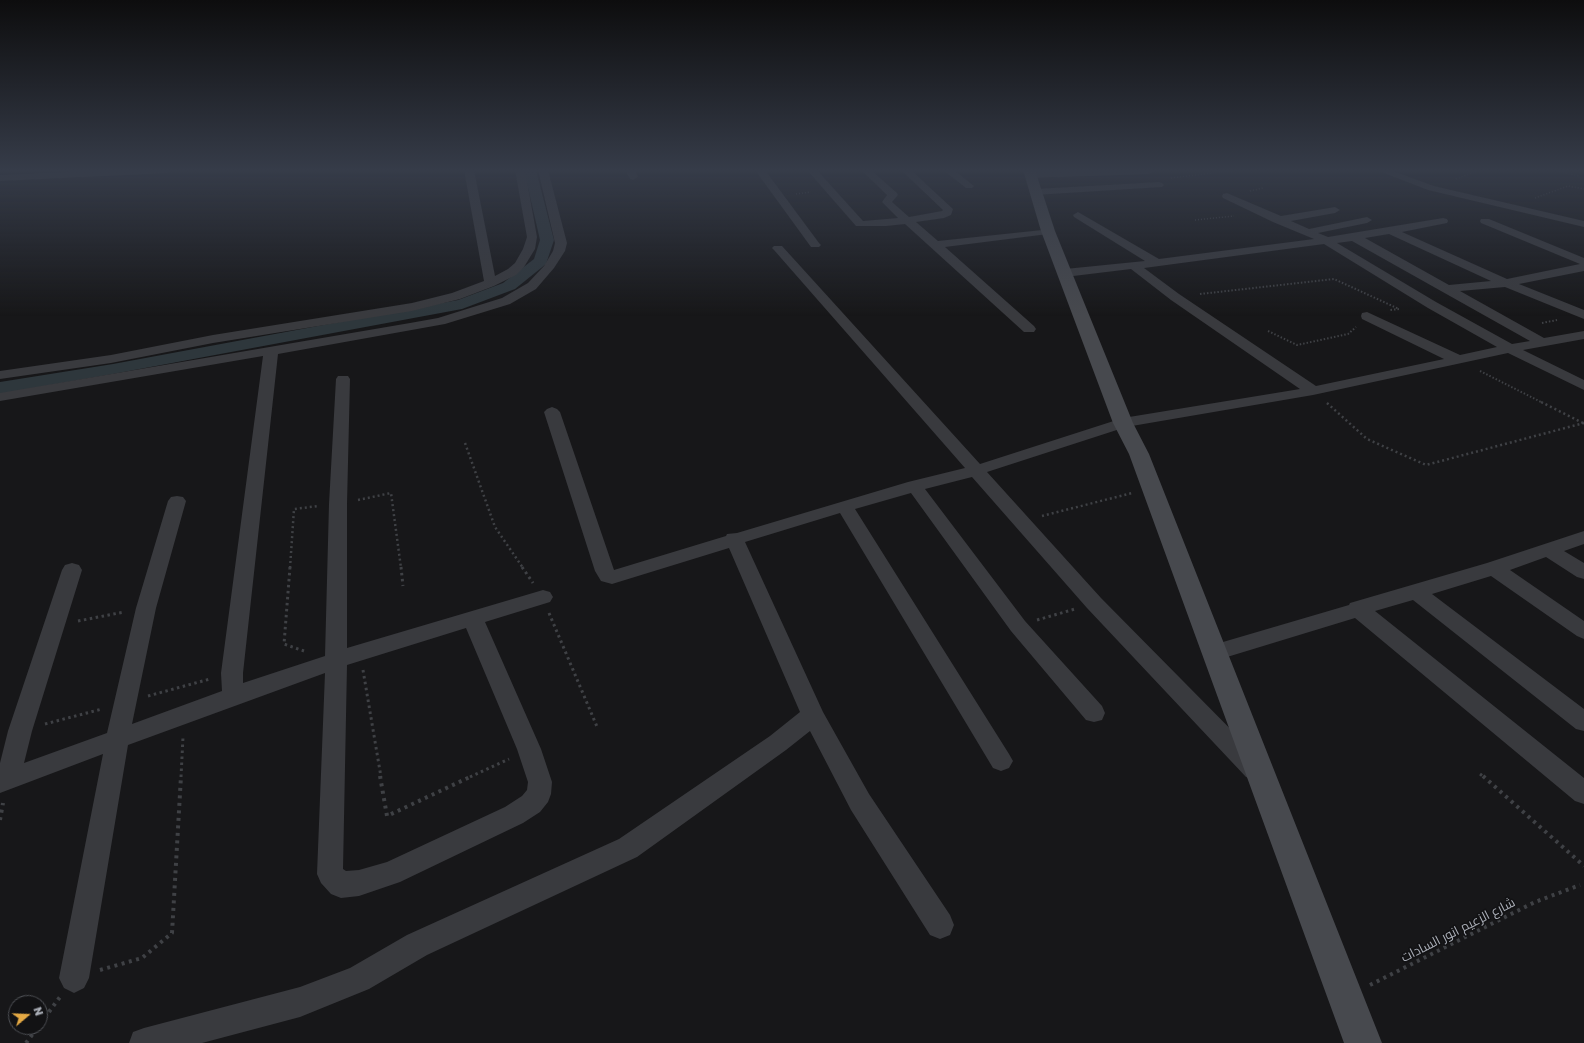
<!DOCTYPE html>
<html>
<head>
<meta charset="utf-8">
<style>
  body { margin:0 }
  #map { position:relative; width:1584px; height:1043px; overflow:hidden; background:#171719; font-family:"Golos Text",sans-serif }
  canvas { display:block }
  .north { position:absolute; left:8px; top:995px; width:40px; height:40px; box-sizing:border-box; background:#121214; border:1px solid #4f5156; border-radius:50%; rotate:71deg; font-size:11px; font-weight:700; line-height:16px; text-align:center; color:#abafb8 }
  .north::after { content:''; display:block; margin:auto; width:14px; height:18px; background:#e4a944; clip-path:polygon(50% 0,100% 100%,50% 72%,0 100%) }
</style>
</head>
<body>
<div id="map">
<canvas width="1584" height="1043"></canvas>
<div class="north">N</div>
</div>
<script>
const context = document.querySelector('canvas').getContext('2d');
context.lineJoin = 'round';
const poly = rows => new Path2D(rows.map(r => 'M' + r).join(''));
function fillPath(path, color) { context.fillStyle = color; context.fill(path, 'evenodd'); }
function strokePath(path, color, width, dash) { context.strokeStyle = color; context.lineWidth = width; context.lineCap = dash ? 'butt' : 'round'; context.setLineDash(dash || []); context.stroke(path); }
function label(font, color, halo, rows, align = 'center') {
  context.font = font + ' "Golos Text",Cairo,sans-serif'; context.lineWidth = 3; context.setLineDash([]); context.textBaseline = 'middle'; context.strokeStyle = halo; context.fillStyle = color; for (const [text, x, y, turn = 0] of rows) {
    context.save(); context.translate(x, y); context.rotate((+turn || 0) * Math.PI / 180); context.textAlign = isNaN(turn) ? turn : align; if (halo) context.strokeText(text, 0, 0); context.fillText(text, 0, 0); context.restore();
  }
}
const canal = poly([
  [524,170,536,170,554,240,546,264,515,289,462,309,113,374,0,394,0,382,113,364,458,300,503,283,534,259,540,240,524,170]
]);
const pathFar4 = poly([
  [1554,170,1579,176],
  [1171,178,1238,170],
  [1456,179,1480,170],
  [1250,191,1263,188],
  [796,194,811,192],
  [1535,198,1568,186,1584,189],
  [1195,220,1234,216]
]);
const pathFar3 = poly([
  [1200,294,1334,279,1399,309,1390,310],
  [1542,323,1557,320],
  [1268,331,1297,345,1348,334,1356,327],
  [1480,371,1543,403]
]);
const pathFar2 = poly([
  [1541,402,1583,423],
  [1327,403,1367,439,1426,465,1584,423],
  [465,443,495,527,523,568],
  [358,500,391,493,401,568],
  [1042,516,1132,493],
  [290,568,294,509,318,506]
]);
const pathFar1 = poly([
  [290,567,284,644,304,651],
  [401,567,403,586],
  [522,567,533,583],
  [549,613,598,729],
  [1037,620,1075,609],
  [78,621,124,612],
  [363,670,381,777],
  [148,696,210,679],
  [45,724,102,709],
  [1480,774,1484,777],
  [181,777,183,737],
  [470,777,509,759]
]);
const path = poly([
  [380,776,387,816,472,776],
  [1483,776,1584,866],
  [0,820,3,803],
  [100,970,142,958,172,933,181,776],
  [1370,985,1535,902,1580,885],
  [40,1024,60,997],
  [26,1043,38,1027]
]);
const street = poly([
  [109,170,173,170,168,173,0,181,0,175,109,170],
  [464,170,474,170,495,276,508,269,515,263,523,249,527,237,515,170,525,170,537,237,535,249,524,267,516,275,494,286,460,299,412,311,213,343,111,363,0,379,0,371,111,355,213,335,412,303,452,293,484,281,464,170],
  [538,170,548,170,567,243,565,251,554,268,536,289,510,304,445,324,278,354,243,673,243,683,325,656,329,504,336,379,338,376,348,376,350,379,347,504,347,648,543,590,550,592,553,597,550,602,485,622,541,749,552,782,551,794,548,802,540,812,523,823,400,882,359,896,341,898,331,894,321,883,317,874,325,673,128,745,89,978,84,988,74,993,64,988,59,978,103,754,0,793,0,763,8,731,62,570,65,565,72,563,79,565,82,570,32,731,24,763,107,733,136,608,168,501,171,497,177,496,183,497,186,501,156,608,132,724,222,691,221,673,263,356,0,401,0,393,410,323,438,318,502,298,528,283,544,266,553,251,555,243,538,170],
  [466,628,517,749,528,782,527,790,522,796,505,807,387,862,359,870,346,871,343,869,347,665,466,628],
  [625,170,635,170,638,177,633,180,630,179,625,170],
  [755,170,765,170,819,243,821,245,819,247,811,247,755,170],
  [807,170,817,170,863,221,898,218,882,202,887,195,861,170,871,170,897,193,898,195,892,202,909,217,942,211,943,210,901,170,911,170,953,209,951,215,944,218,916,222,938,241,1052,229,1053,231,1048,234,945,247,1034,326,1036,329,1034,332,1024,332,905,224,886,226,856,226,807,170],
  [943,170,954,170,974,186,972,188,966,188,943,170],
  [1095,170,1154,171,1149,174,1031,178,1026,175,1031,172,1095,170],
  [1376,170,1390,170,1434,186,1584,221,1584,227,1428,190,1376,170],
  [1159,182,1162,183,1164,185,1162,187,1035,195,1030,192,1035,189,1159,182],
  [1227,193,1281,216,1335,207,1340,210,1335,213,1291,221,1309,229,1367,217,1372,220,1367,223,1318,233,1328,237,1443,218,1447,219,1448,221,1447,223,1402,232,1507,279,1580,264,1481,223,1480,221,1481,219,1489,219,1584,258,1584,271,1519,284,1584,310,1584,319,1505,287,1460,291,1544,338,1584,331,1584,339,1523,350,1584,380,1584,390,1508,353,1313,395,1126,427,987,472,1101,598,1264,763,1267,770,1264,777,1255,780,1246,777,1087,608,972,477,925,489,1025,621,1102,706,1105,713,1102,720,1094,722,1086,720,1011,631,911,493,855,509,1009,754,1013,761,1009,768,1001,771,993,768,840,513,745,542,823,712,869,794,950,915,954,925,950,935,940,939,930,935,851,810,810,731,786,750,637,857,427,955,369,989,300,1017,202,1043,129,1043,133,1032,144,1028,300,987,350,968,407,935,619,839,770,736,800,712,729,548,612,584,601,581,595,571,544,412,547,409,552,407,557,409,560,412,614,570,726,536,727,534,737,533,908,482,965,468,774,250,772,248,774,246,782,246,980,464,1123,418,1300,389,1171,300,1131,269,1065,277,1059,273,1065,269,1145,261,1074,217,1073,215,1078,212,1159,259,1314,239,1273,222,1223,198,1222,196,1223,194,1227,193],
  [1389,234,1491,281,1449,285,1365,238,1389,234],
  [1352,241,1530,341,1512,344,1436,302,1337,243,1352,241],
  [1324,244,1428,308,1497,347,1460,355,1367,312,1362,313,1361,316,1362,319,1444,359,1316,386,1179,294,1144,268,1324,244],
  [1584,531,1584,544,1564,551,1584,563,1584,579,1577,577,1546,557,1510,570,1584,621,1584,639,1577,636,1491,576,1432,594,1584,709,1584,731,1576,729,1413,600,1375,611,1584,778,1584,804,1575,801,1355,618,1214,661,1206,659,1203,653,1206,647,1349,605,1350,603,1487,563,1584,531]
]);
const secondary = poly([
  [1023,170,1035,170,1055,231,1133,423,1149,454,1382,1043,1344,1043,1129,454,1113,423,1041,231,1023,170]
]);
const nearStreetnames = [
  ["شارع الزعيم انور السادات",1458,930,-27]
];
fillPath(canal, '#2e373c');
strokePath(pathFar4, '#3f4145', 1.5, [1, 2]);
strokePath(pathFar3, '#3f4145', 2, [1.5, 2]);
strokePath(pathFar2, '#3f4145', 2.5, [2, 3]);
strokePath(pathFar1, '#3f4145', 3, [2.5, 3.5]);
strokePath(path, '#3f4145', 4, [3, 4.5]);
fillPath(street, '#393a3e');
fillPath(secondary, '#47494e');
const sky = context.createLinearGradient(0, 0, 0, 316);
sky.addColorStop(0, '#0d0d0e');
sky.addColorStop(0.54, '#363c49');
sky.addColorStop(1, '#363c4900');
context.fillStyle = sky;
context.fillRect(0, 0, 1584, 316);
label('13px', '#abafb8', '#121214', nearStreetnames);
</script>
</body>
</html>
